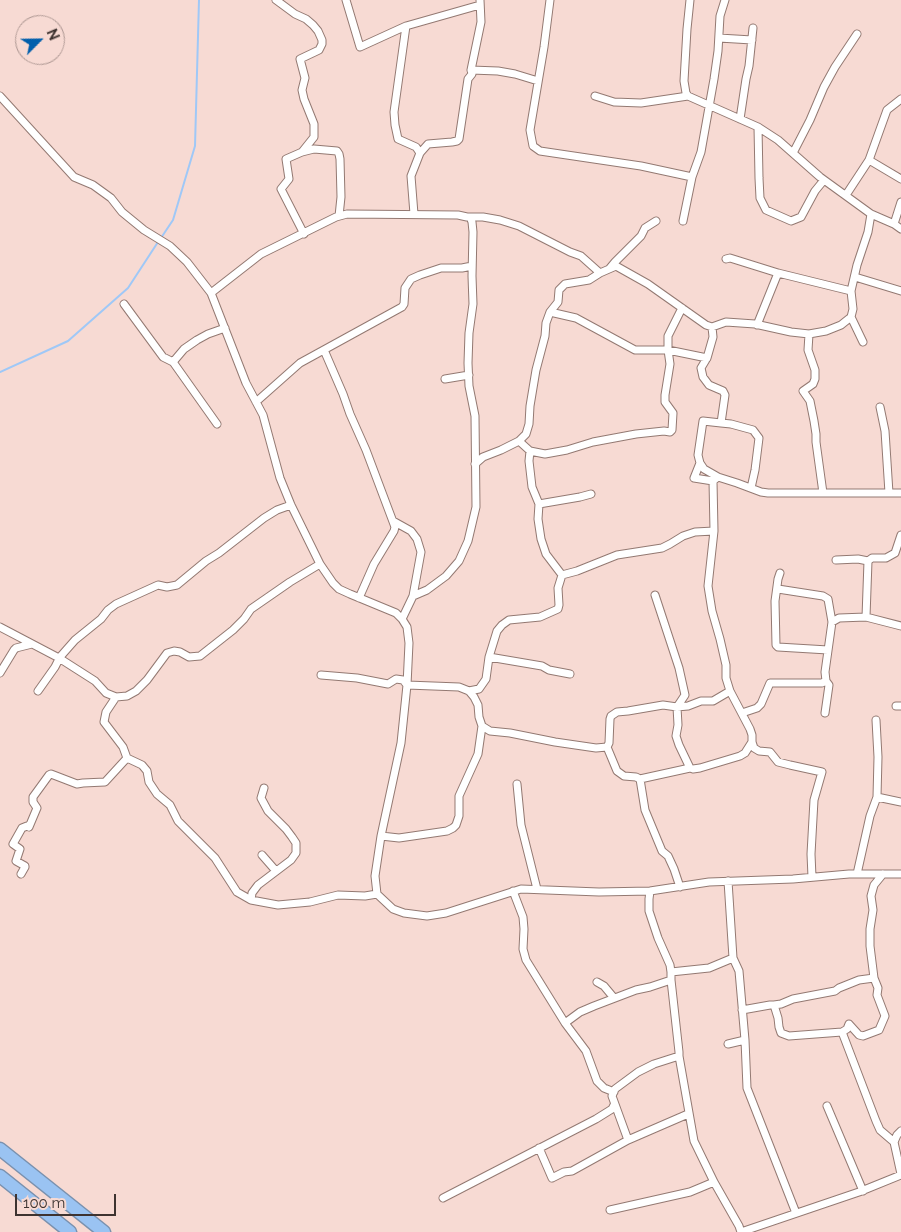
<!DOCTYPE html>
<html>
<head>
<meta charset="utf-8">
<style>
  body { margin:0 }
  #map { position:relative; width:901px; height:1232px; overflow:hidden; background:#f7dad3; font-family:Raleway,sans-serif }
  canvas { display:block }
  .north { position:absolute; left:15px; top:15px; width:50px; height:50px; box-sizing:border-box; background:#f7dad3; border:1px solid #ad9792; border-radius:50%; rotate:67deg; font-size:14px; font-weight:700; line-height:20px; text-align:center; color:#3e3330 }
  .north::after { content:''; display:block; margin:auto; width:18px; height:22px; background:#015fac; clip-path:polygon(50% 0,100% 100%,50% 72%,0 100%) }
  .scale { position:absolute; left:15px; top:1194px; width:101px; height:22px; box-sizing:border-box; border:2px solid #3e3330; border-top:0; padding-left:6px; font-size:15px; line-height:18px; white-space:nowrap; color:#3e3330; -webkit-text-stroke:4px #f7dad3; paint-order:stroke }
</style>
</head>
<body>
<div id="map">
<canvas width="901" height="1232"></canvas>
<div class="north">N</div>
<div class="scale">100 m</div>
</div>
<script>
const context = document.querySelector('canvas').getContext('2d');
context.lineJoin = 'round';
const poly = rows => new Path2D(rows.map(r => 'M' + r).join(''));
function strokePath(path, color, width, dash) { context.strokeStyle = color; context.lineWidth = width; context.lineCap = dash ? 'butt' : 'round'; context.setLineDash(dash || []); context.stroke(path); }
const stream = poly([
  [161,238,173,220,195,146,199,0],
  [0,372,68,341,128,288,158,242]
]);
const street = poly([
  [276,0,295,14,306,19,313,25,318,31,322,40,322,44,319,50,300,59,305,78,302,90,304,99,314,124,314,137,302,152],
  [346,0,360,47,406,26,480,5],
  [480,0,481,22,471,70,498,71,515,74,538,81],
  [550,0,544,47,530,130,533,146,540,151,641,166,692,177],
  [690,0,687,29,684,81,686,93,688,96,758,127,778,140,820,177,871,214,894,224,901,229],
  [406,26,394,112,395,125,398,139,416,147,420,153],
  [719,38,752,40],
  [0,96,74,177,93,185,111,198,122,212,144,230,170,246,187,262,211,293,246,383,263,415,280,478,291,505,320,564,333,583,339,589,350,594,396,613,402,619,407,627,409,643,407,685,401,743,381,836,375,876,377,894,393,909,404,913,427,916,446,913,521,889,599,892,650,891,709,882,793,879,849,874,901,874],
  [595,96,614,102,641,103,688,96],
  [740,119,746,79,749,66,753,28],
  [758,127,759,178,760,198,766,210,791,221,801,217,815,191,824,180],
  [793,153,810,120,824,87,835,67,857,34],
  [869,160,901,179],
  [846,195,869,160,887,110,901,99],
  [414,214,411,176,420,153,428,144,452,142,457,141,459,139,468,79,472,74,471,70],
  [683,221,692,177,701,152,714,79,718,51,720,16,725,0],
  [894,224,901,202],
  [304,234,281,189,289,179,286,159,302,152,314,149,337,151,339,154,340,159,341,197,339,216],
  [726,259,730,258,778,273,851,291],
  [610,268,615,262,641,236,645,228,656,221],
  [855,277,901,291],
  [211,293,261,254,336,217,347,214,458,215,467,217,483,217,500,220,519,226,570,252,581,256,600,273],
  [124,304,163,357,173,362,217,424],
  [550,312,576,318,635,350,668,350,707,358],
  [851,317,863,342],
  [757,325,778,273],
  [712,327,713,337,707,358,701,368,703,377,709,385,723,391,725,395,721,423,703,421,698,455,700,463,704,469,718,477,713,481,714,531,708,586,712,611,720,639,726,665,726,678,730,691,750,729,752,735,752,742,754,748,759,751,770,752,778,762,790,765,822,772,814,800,811,854,812,877],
  [809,334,808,350,815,370,815,379,813,384,803,391,810,401,814,421,816,434,816,442,823,493],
  [324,350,343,394,350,414,366,450,395,527,394,531,374,564,359,598],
  [173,362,184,349,197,340,208,334,225,328],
  [445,379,469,375],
  [256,402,300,363,402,307,404,304,405,288,411,279,420,275,441,268,462,268,472,266],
  [880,407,885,431,889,493],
  [721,423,731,424,753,430,759,438,755,470,751,488],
  [519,441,530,451,545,454,567,450,593,442,636,434,664,431,670,432,672,430,673,413,665,402,665,395,670,364,668,350,668,336,682,308],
  [700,463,694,478,713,481],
  [475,464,483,457,501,450,519,441,526,434,529,424,530,406,536,370,545,336,546,323,550,312,558,302,559,290,565,284,589,280,600,273,616,266,648,284,706,325,712,327,726,322,755,324,791,332,809,334,826,331,841,325,851,317,853,309,851,291,857,265,868,232,871,214],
  [718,477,737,483,761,492,768,493,901,493],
  [539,504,580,497,591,494],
  [393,521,411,531,417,539,421,552,413,596,402,619],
  [836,560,858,559,868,561,872,558,886,558,895,553,901,535],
  [780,573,778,579,775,601,776,645,778,647,828,650],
  [562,575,577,571,617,555,662,548,670,544,683,536,695,532,714,531],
  [778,589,823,596,828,599,832,622,825,672,826,681,829,685,825,713],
  [655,595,679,668,685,695,677,707,678,725,676,736,679,745,690,768],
  [413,596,427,590,446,576,459,561,468,541,476,507,475,416,469,386,468,363,469,333,473,304,472,276,473,232,472,222,470,217],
  [866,617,868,561],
  [832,622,839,618,866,617,901,626],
  [0,627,59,658,95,681,106,693,116,697,127,696,136,691,147,680,167,653,174,651,180,652,189,657,200,656,233,630,244,619,251,609,290,582,320,564],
  [489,657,542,666,549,670,570,674],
  [0,673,14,650,16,648,32,644],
  [321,675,357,678,388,684,396,679,403,680,407,685,459,687,469,691,474,697,478,705,479,717,482,726,478,754,459,796,459,816,456,825,453,828,447,831,399,838,381,836],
  [38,691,55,667,60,657,75,640,101,619,108,610,116,604,158,585,167,587,177,585,206,561,219,553,264,518,277,510,291,505],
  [469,691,479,689,486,679,489,657,497,631,502,625,509,620,540,617,558,609,559,605,558,588,562,575,546,554,541,539,538,519,539,504,532,487,529,461,530,451],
  [116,697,106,712,104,722,123,747,127,758,142,765,147,771,149,782,157,794,170,805,178,821,215,858,237,892,251,900,278,905,310,902,338,895,365,896,377,894],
  [896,706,901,706],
  [742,713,757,708,761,704,770,683,822,683,826,681],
  [482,726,490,731,510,733,555,742,596,748,607,747],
  [640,779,690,768,693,769,700,768,740,756,745,753,752,742],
  [517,784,521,825,537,889],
  [877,797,901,802],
  [262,855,276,871],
  [21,874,25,867,25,866,16,861,20,849,13,844,22,828,27,826,29,827,37,808,33,802,33,797,49,775,51,774,77,784,83,783,105,782,127,758],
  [857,874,870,816,877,797,878,757,876,720],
  [728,881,733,958,739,971,745,1040,747,1088,796,1213],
  [680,887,674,869,668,856,662,851,645,810,640,779,636,777,624,776,617,771,607,747,609,743,610,719,611,716,617,712,628,711,663,705,677,707,688,706,701,701,713,701,730,691],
  [513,891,523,917,524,929,523,949,526,960,565,1023,586,1051,597,1081,604,1088,614,1092],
  [650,891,649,899,649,911,658,938,670,965,671,972,671,980,679,1052,679,1056,694,1141,714,1182,739,1226,741,1232],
  [251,900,252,893,258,885,291,860,296,853,296,843,292,837,286,829,268,811,261,798,264,788],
  [671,972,709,968,733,958],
  [597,982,604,986,614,998],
  [774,1005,778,1018,779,1027,781,1033,789,1036,842,1032,847,1029,849,1024,859,1035,863,1036,879,1030,885,1016,877,995,878,988,874,978,870,946,870,929,873,910,871,896,874,885,883,874],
  [742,1010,770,1005,774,1005,781,1004,793,999,835,991,839,988,859,980,874,978],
  [565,1023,580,1012,594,1006,636,990,650,987,671,980],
  [842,1032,876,1121,880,1130,894,1142],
  [728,1044,745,1040],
  [827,1106,863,1191],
  [901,1131,897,1135,894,1142,901,1174],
  [628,1140,612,1096,615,1089,638,1072,654,1064,679,1056],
  [539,1148,552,1178,564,1172,572,1171,628,1140,688,1114],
  [443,1198,596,1119,612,1109,614,1105],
  [610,1210,690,1192,714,1182],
  [741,1232,859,1192,901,1175]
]);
const highway = poly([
  [0,1149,104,1232],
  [0,1176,70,1232]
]);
strokePath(stream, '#9fc8f7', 2);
strokePath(street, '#937972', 9);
strokePath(highway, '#7a91ae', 15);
strokePath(street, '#fff', 7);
strokePath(highway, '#9ac3f2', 12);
</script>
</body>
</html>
